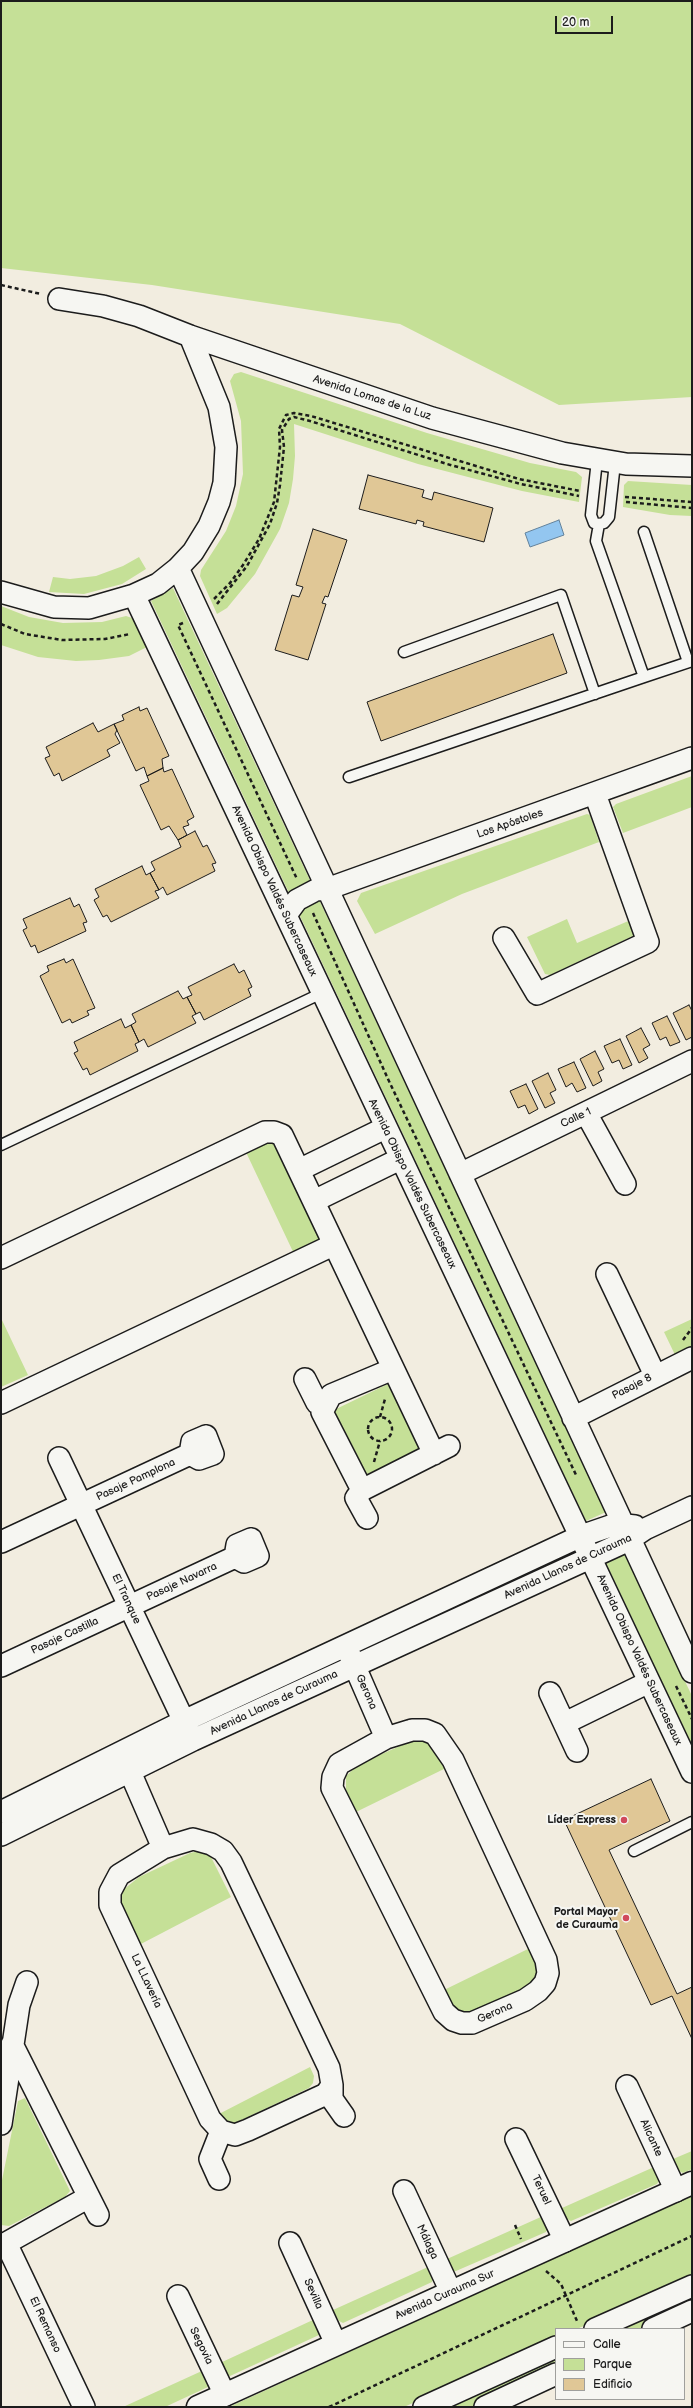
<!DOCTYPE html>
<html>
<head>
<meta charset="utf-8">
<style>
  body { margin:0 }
  #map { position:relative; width:693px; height:2408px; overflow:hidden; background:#f2ede0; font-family:"Balsamiq Sans",sans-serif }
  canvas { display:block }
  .frame { position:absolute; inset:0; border:2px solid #1c1c1c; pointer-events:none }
  .legend { position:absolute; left:555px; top:2328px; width:130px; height:72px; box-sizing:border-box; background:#f6f6f2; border:1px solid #9f9f9c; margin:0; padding:5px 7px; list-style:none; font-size:12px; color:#1c1c1c }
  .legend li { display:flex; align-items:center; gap:8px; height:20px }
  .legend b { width:20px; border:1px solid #9f9f9c }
  .scale { position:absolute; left:555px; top:16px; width:58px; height:18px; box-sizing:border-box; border:2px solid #1c1c1c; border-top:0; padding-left:5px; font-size:12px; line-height:14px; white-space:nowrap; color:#1c1c1c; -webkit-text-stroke:3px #f6f6f2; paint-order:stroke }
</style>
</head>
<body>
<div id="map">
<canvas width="693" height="2408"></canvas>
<div class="frame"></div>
<ul class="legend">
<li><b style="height:5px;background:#f6f6f2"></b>Calle</li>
<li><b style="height:11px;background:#c5e097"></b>Parque</li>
<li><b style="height:11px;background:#e0c796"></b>Edificio</li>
</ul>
<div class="scale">20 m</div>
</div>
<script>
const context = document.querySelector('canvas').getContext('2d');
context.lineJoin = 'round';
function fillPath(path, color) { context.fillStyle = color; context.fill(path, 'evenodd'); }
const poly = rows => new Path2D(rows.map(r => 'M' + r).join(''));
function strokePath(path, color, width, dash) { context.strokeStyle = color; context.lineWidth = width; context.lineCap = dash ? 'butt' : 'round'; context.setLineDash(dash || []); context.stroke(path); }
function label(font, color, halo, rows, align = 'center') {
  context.font = font + ' "Balsamiq Sans",sans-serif'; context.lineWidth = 4; context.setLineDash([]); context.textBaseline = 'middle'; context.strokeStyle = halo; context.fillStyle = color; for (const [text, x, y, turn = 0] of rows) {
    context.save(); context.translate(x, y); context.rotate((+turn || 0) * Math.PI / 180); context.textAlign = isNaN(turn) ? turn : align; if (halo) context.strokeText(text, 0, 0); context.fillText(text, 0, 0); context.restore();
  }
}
const green = poly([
  [1,1,692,1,692,397,559,405,400,324,152,285,1,268],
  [241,372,427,433,530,463,576,472,582,477,579,502,522,491,418,464,294,424,295,456,293,479,289,503,280,529,255,574,227,608,217,614,200,576,201,570,226,531,236,506,243,474,241,421,230,381,234,374],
  [628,481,692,485,692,516,670,515,623,507,624,485],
  [139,557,146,569,122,584,84,594,49,592,53,577,70,579,96,576,123,566],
  [173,588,606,1512,586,1521,151,601],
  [1,606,29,617,63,623,102,622,126,616,132,618,137,623,147,647,129,656,99,660,76,661,38,657,1,645],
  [692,776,692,807,623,833,613,807,616,804],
  [587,814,590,815,599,842,462,894,375,934,357,901,361,893],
  [567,919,577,943,633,919,637,931,633,936,550,975,545,974,527,937],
  [274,1138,323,1243,296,1258,244,1148],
  [1,1318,28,1375,1,1387],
  [692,1319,692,1352,677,1359,664,1332],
  [390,1383,421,1453,367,1474,334,1410],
  [623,1551,692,1696,692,1745,604,1559],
  [557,1556,560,1563,366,1653,363,1646],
  [416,1739,432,1745,446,1768,356,1812,346,1790,346,1776,359,1764],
  [199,1851,211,1857,231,1897,139,1945,122,1909,119,1898,123,1890,139,1877,190,1853],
  [532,1947,542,1972,536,1986,466,2016,455,2012,444,1990],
  [310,2067,314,2076,313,2083,309,2088,233,2124,227,2122,217,2115],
  [25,2098,70,2191,65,2197,9,2226,1,2225,1,2185,18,2101],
  [692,2151,692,2169,683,2173,677,2170,673,2159],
  [654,2167,660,2179,657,2184,571,2221,567,2219,562,2208],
  [692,2195,692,2277,577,2329,556,2329,556,2338,404,2407,229,2407],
  [543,2216,548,2228,546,2232,456,2271,452,2271,447,2259],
  [428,2267,433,2278,432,2282,343,2323,339,2321,333,2310],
  [692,2296,692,2307,643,2329,620,2329],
  [315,2319,320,2331,319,2335,230,2376,226,2375,220,2363],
  [556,2358,556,2369,474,2407,450,2407],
  [204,2370,209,2382,208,2387,165,2407,123,2407]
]);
const water = poly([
  [559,520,564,535,530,547,525,533,559,520]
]);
const building = poly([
  [368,475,424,490,422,497,432,500,434,492,493,508,484,542,423,526,424,522,417,520,416,524,359,509,368,475],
  [313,529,347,540,328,597,325,596,322,603,326,604,308,660,275,650,292,595,299,597,303,587,296,585,313,529],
  [553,634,567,673,381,741,367,702,553,634],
  [139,707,140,711,147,708,169,756,162,759,163,768,147,776,144,767,136,771,114,724,124,720,122,715,139,707],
  [93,723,98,732,114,724,117,730,115,734,120,743,107,750,110,756,62,781,59,773,54,776,45,758,50,756,46,747,93,723],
  [163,768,164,772,172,769,194,817,187,821,189,825,183,827,187,835,178,840,169,826,161,830,140,785,149,781,147,776,163,768],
  [195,831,203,847,207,845,216,863,212,864,215,871,167,895,163,887,159,890,150,873,155,870,151,862,181,847,178,840,195,831],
  [142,866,146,875,150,873,159,890,155,891,159,898,111,922,107,915,103,917,94,900,99,897,95,889,142,866],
  [70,898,74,907,79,904,87,922,83,923,86,931,38,953,35,945,31,947,23,930,27,928,23,919,70,898],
  [64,959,66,963,73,959,95,1008,87,1011,89,1015,72,1023,70,1019,62,1023,40,976,49,971,47,966,64,959],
  [234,964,239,973,244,970,252,987,248,989,251,996,204,1020,200,1012,196,1014,187,997,192,995,188,987,234,964],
  [178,991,183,999,187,997,196,1014,192,1016,196,1023,148,1047,144,1039,139,1042,131,1025,136,1022,132,1014,178,991],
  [689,1005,692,1011,692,1037,686,1040,673,1013,689,1005],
  [667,1016,680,1042,670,1046,666,1037,660,1040,652,1023,667,1016],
  [121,1019,125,1028,131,1025,139,1042,135,1044,138,1051,90,1075,87,1068,83,1070,74,1053,78,1051,74,1042,121,1019],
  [641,1028,650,1045,643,1049,648,1058,639,1063,626,1036,641,1028],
  [620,1039,632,1065,623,1069,619,1060,612,1063,604,1046,620,1039],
  [595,1051,604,1069,598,1072,602,1081,593,1086,580,1059,595,1051],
  [574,1062,586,1088,577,1092,572,1083,566,1087,558,1069,574,1062],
  [548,1073,556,1090,550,1093,555,1103,545,1108,532,1081,548,1073],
  [526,1084,538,1109,529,1114,525,1105,518,1108,510,1091,526,1084],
  [651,1779,670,1821,609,1850,677,1994,692,1987,692,2039,672,1996,651,2005,564,1820,651,1779]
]);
const path = poly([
  [1,285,41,294],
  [625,497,692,502],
  [626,502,692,508],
  [214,599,230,583,243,565,259,539,274,502,280,447,279,429,286,415,294,413,311,416,519,479,580,491],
  [217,604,247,566,270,524,277,503,280,485,284,447,282,430,289,419,294,417,310,421,447,464,521,484,579,496],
  [183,623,178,625,297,879],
  [1,624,25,634,62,640,105,639,130,634],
  [313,913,388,1079,577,1477],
  [683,1340,692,1328],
  '368 1429a12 12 0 1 1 24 0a12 12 0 1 1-24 0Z',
  [380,1417,385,1399],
  [374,1462,380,1441],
  [676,1686,692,1719],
  [515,2225,521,2239],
  [546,2271,561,2284,577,2321],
  [329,2407,692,2236]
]);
const lane = poly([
  [597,460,591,515,594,523,599,524,604,523,609,517,615,463],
  [644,532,688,662],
  [404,652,561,595,595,694],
  [644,677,692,661],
  [349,777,644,677,596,541,599,524],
  [1,1145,322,993],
  [634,1851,692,1822]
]);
const street = poly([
  [59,299,103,306,139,316,190,336,432,418,562,453,626,464,692,466],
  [178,568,692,1672],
  [1,592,54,607,89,608,134,595,158,584,178,568,193,552,209,526,219,502,224,483,226,447,219,407,190,336],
  [134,595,692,1772],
  [286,915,297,900,316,890,327,889,692,758],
  [504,938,537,994,648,942,595,794],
  [586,1113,625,1184],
  [299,1170,385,1128],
  [460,1174,692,1061],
  [314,1201,400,1159],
  [1,1258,265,1132,274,1132,282,1135,434,1454],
  [607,1274,655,1375],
  [305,1379,317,1403,325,1406],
  [1,1403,333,1245],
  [573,1418,692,1358],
  [206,1436,213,1454,199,1459,190,1454,192,1442,206,1436],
  [59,1458,190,1734],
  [362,1490,322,1412,331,1395,393,1369],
  [367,1518,356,1498,362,1490,449,1446],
  [251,1539,258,1556,244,1562,235,1557,237,1545,251,1539],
  [1,1542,190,1454],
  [349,1653,386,1738],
  [1,1666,235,1557],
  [550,1693,577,1751],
  [565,1723,649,1682],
  [412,1730,425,1730,435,1734,453,1760,546,1960,548,1973,545,1983,538,1991,525,2000,472,2023,462,2023,453,2020,444,2012,332,1788,333,1777,339,1764,386,1738,412,1730],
  [124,1758,163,1848],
  [1,1812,184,1721,581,1536,616,1524,635,1526],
  [1,1835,193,1740,627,1541,645,1529,692,1507],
  [12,2044,98,2215],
  [332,2085,326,2094,248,2130,235,2135,221,2131,210,2119,110,1905,110,1892,119,1875,163,1848,193,1839,211,1844,223,1851,231,1862,329,2068,332,2085,332,2099,344,2116],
  [627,2086,676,2191],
  [1,2124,19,2005,27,1982],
  [516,2139,565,2241],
  [219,2179,210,2159,221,2131],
  [404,2191,451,2292],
  [6,2243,84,2407],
  [290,2243,336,2344],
  [1,2246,87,2198],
  [178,2296,225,2395],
  [595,2329,692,2286],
  [653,2329,692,2311],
  [424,2407,556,2347],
  [485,2407,556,2374]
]);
const secondary = poly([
  [198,2407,692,2183]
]);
const markers = [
  [624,1820,4,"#d1495b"],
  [626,1918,4,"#d1495b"]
];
const streetNames = [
  ["Avenida Lomas de la Luz",372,398,18],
  ["Los Apóstoles",510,824,-19],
  ["Avenida Obispo Valdés Subercaseaux",274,891,65],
  ["Calle 1",576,1118,-25],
  ["Avenida Obispo Valdés Subercaseaux",412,1184,64],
  ["Pasaje 8",632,1387,-27],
  ["Pasaje Pamplona",136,1480,-25],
  ["Avenida Llanos de Curauma",568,1567,-25],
  ["Pasaje Navarra",182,1582,-25],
  ["El Tranque",126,1599,65],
  ["Pasaje Castilla",65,1636,-25],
  ["Avenida Obispo Valdés Subercaseaux",639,1660,65],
  ["Gerona",366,1692,66],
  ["Avenida Llanos de Curauma",274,1703,-25],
  ["La LLavería",146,1981,65],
  ["Gerona",495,2013,-24],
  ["Alicante",651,2138,65],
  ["Teruel",541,2190,65],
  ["Málaga",427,2242,65],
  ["Sevilla",313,2294,66],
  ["Avenida Curauma Sur",445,2295,-24],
  ["El Remanso",45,2325,65],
  ["Segovia",201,2346,64]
];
const poiNames = [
  ["Líder Express",616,1820],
  ["Portal Mayor",618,1912],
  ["de Curauma",618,1925]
];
fillPath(green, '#c5e097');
fillPath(water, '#93c6f0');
strokePath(water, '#63829b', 1);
fillPath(building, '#e0c796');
strokePath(building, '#1c1c1c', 1);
strokePath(lane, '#1c1c1c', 13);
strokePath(street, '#1c1c1c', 24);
strokePath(secondary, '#1c1c1c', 25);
strokePath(path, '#1c1c1c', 2.5, [4, 3]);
strokePath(lane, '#f6f6f2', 10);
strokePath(street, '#f6f6f2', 21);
strokePath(secondary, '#f6f6f2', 22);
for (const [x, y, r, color] of markers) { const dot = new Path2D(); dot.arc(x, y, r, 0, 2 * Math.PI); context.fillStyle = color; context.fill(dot); strokePath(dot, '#f6f6f2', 1.5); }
label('11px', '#1c1c1c', '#f6f6f2', streetNames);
label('bold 11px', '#1c1c1c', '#f6f6f2', poiNames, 'right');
</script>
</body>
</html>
